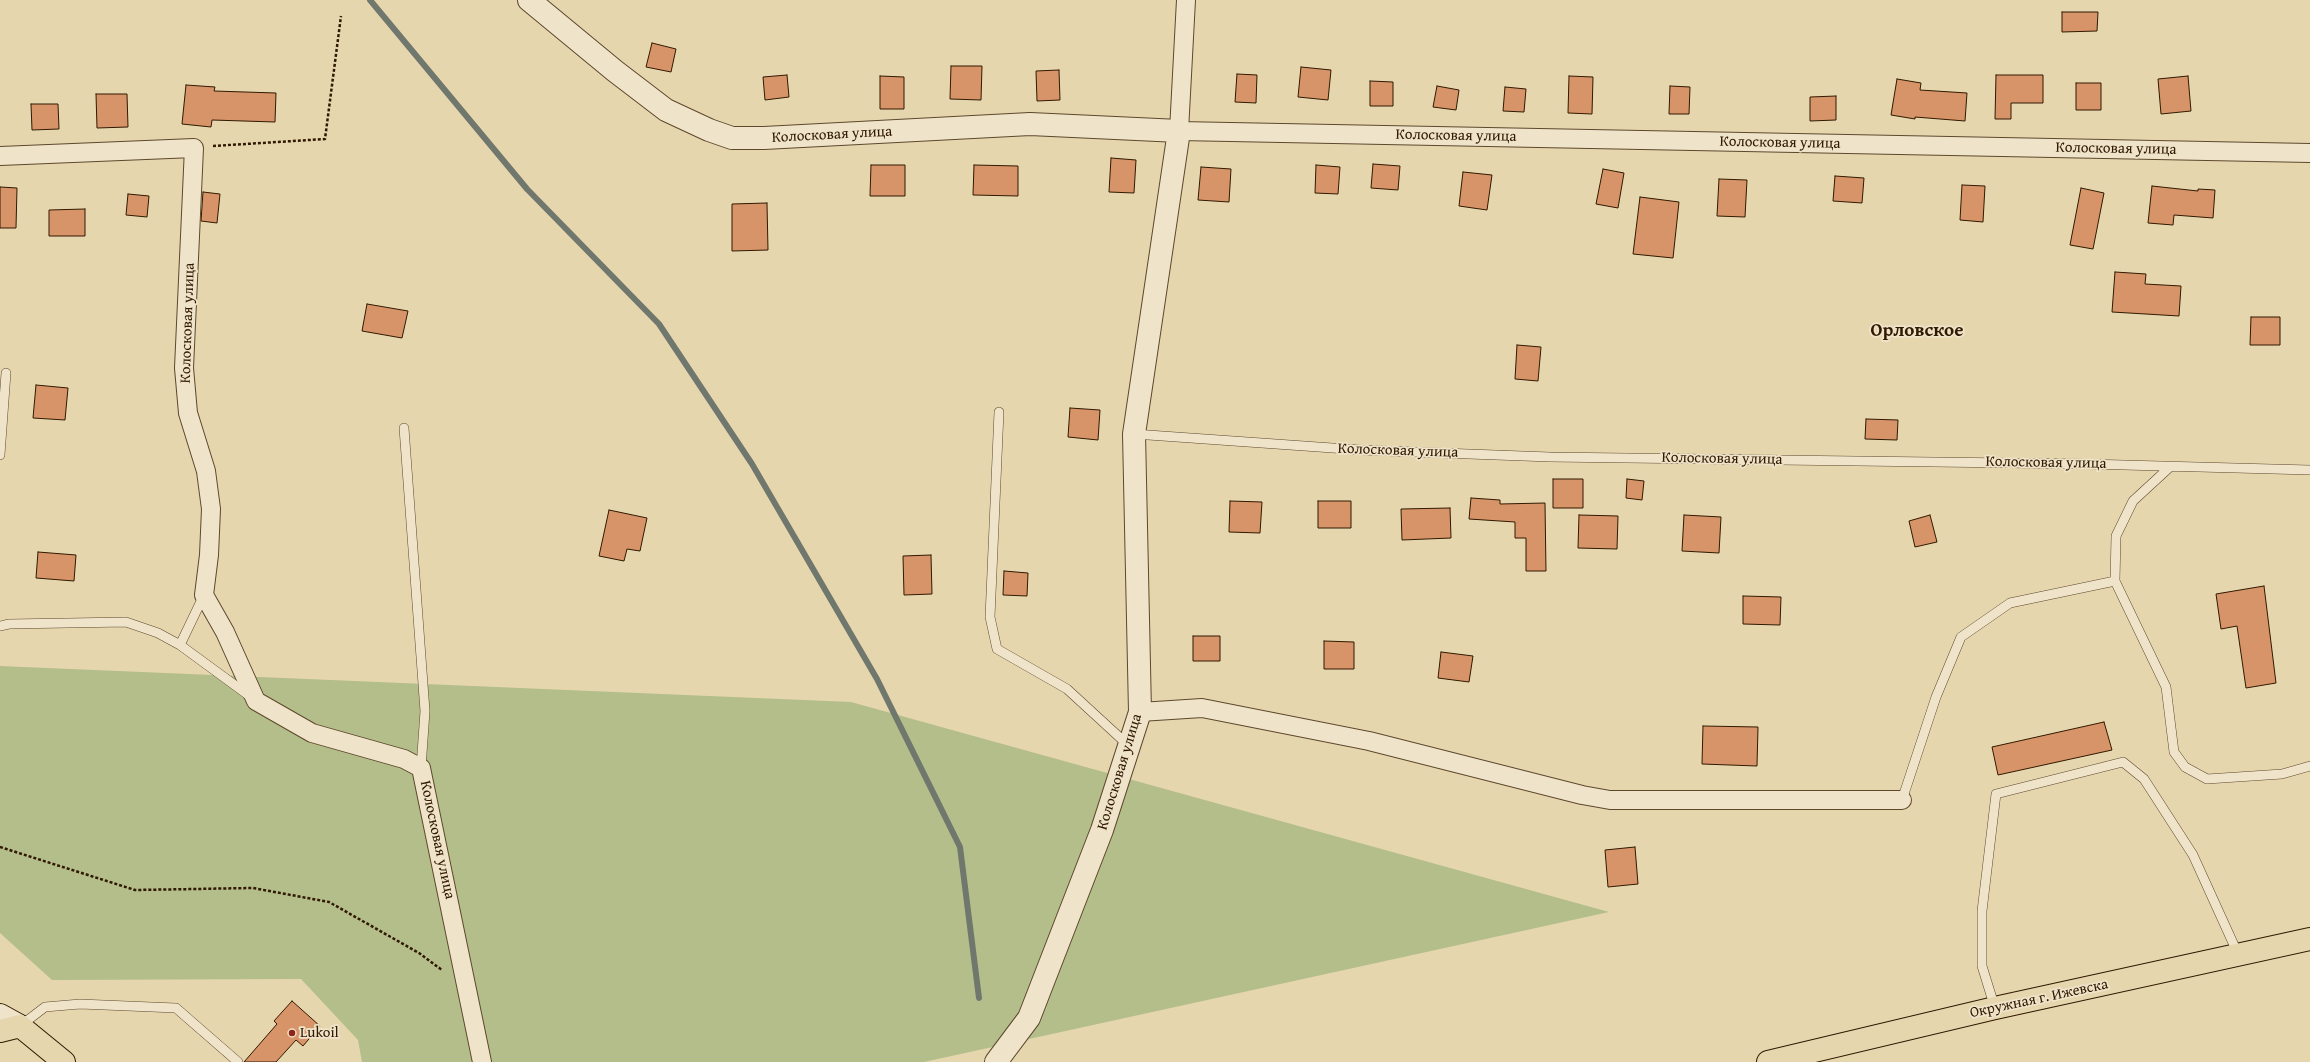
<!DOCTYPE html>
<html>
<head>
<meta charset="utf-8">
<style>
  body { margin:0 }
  canvas { display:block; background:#e6d6ae }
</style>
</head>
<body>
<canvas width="2310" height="1062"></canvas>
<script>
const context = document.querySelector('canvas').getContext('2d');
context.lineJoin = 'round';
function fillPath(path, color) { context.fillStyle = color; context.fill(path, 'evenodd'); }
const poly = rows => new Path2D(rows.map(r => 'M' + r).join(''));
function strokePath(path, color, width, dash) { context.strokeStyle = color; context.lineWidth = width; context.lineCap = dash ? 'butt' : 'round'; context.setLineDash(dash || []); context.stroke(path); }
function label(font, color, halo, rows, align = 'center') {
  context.font = font + ' "Gentium Book Plus",serif'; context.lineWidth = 3.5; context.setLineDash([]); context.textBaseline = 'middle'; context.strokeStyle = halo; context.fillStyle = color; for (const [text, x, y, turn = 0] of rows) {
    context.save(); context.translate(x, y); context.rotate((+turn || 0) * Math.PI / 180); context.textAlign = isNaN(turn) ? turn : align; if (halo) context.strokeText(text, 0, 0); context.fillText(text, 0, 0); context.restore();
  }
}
const green = poly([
  [0,666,851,702,1609,912,924,1062,362,1062,358,1040,301,979,52,980,0,933]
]);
const stream = poly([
  [370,0,527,189,659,324,752,464,877,679,960,847,979,998]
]);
const building = poly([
  [2062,12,2098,12,2097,31,2062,32,2062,12],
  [652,43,676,49,671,72,646,67,652,43],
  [951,66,982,66,981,100,950,99,951,66],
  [1301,67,1331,70,1328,100,1298,97,1301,67],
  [1059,70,1060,100,1037,101,1036,71,1059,70],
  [1237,74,1257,75,1256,103,1235,102,1237,74],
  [787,75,789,97,765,100,763,77,787,75],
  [1996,75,2043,75,2043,103,2011,103,2011,119,1995,119,1996,75],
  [880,76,904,77,904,109,880,109,880,76],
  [1569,76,1593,77,1592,114,1568,113,1569,76],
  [2188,76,2191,111,2161,114,2158,79,2188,76],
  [1897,79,1921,83,1920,90,1967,93,1965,121,1915,117,1915,119,1891,115,1897,79],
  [1370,81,1393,82,1393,106,1370,106,1370,81],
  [2076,83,2101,83,2101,110,2076,110,2076,83],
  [186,85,215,87,214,91,276,93,275,122,212,120,211,127,182,124,186,85],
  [1437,86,1459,90,1456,110,1433,107,1437,86],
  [1670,86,1690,87,1689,114,1669,114,1670,86],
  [1505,87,1526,89,1524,112,1503,111,1505,87],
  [96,94,127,94,128,127,97,128,96,94],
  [1836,96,1836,120,1810,121,1810,97,1836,96],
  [31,104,58,104,59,129,32,130,31,104],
  [1111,158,1136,160,1134,193,1109,192,1111,158],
  [1373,164,1400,166,1398,190,1371,188,1373,164],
  [871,165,905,165,905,196,870,196,871,165],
  [974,165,1018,166,1018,196,973,195,974,165],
  [1316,165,1340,167,1338,194,1315,193,1316,165],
  [1201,167,1231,169,1229,202,1198,200,1201,167],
  [1603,169,1624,173,1618,208,1596,204,1603,169],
  [1463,172,1492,175,1487,210,1459,206,1463,172],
  [1835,176,1864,178,1862,203,1833,201,1835,176],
  [1719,179,1747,180,1745,217,1717,216,1719,179],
  [1962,185,1985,186,1983,222,1960,220,1962,185],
  [2152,186,2198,191,2198,189,2215,190,2213,218,2174,215,2173,225,2148,223,2152,186],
  [0,187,17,188,16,228,0,228,0,187],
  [2081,188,2104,193,2093,249,2070,245,2081,188],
  [203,192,220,194,217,223,201,221,203,192],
  [128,194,149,196,147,217,126,215,128,194],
  [1640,197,1679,202,1673,258,1633,254,1640,197],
  [767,203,768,250,732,251,732,204,767,203],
  [85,209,85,236,49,236,49,210,85,209],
  [2115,272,2146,274,2145,284,2181,286,2179,316,2112,312,2115,272],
  [367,304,408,311,402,338,362,331,367,304],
  [2251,317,2280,317,2280,345,2250,345,2251,317],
  [1517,345,1541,347,1538,381,1515,379,1517,345],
  [36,385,68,388,65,420,33,418,36,385],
  [1070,408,1100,410,1098,440,1068,437,1070,408],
  [1866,419,1898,420,1897,440,1865,439,1866,419],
  [1553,479,1583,479,1583,508,1553,508,1553,479],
  [1627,479,1644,481,1642,500,1626,498,1627,479],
  [1471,498,1500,500,1500,504,1545,503,1546,571,1526,571,1526,538,1515,538,1515,522,1469,519,1471,498],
  [1230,501,1262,502,1260,533,1229,532,1230,501],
  [1318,501,1351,501,1351,528,1318,528,1318,501],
  [1450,508,1451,538,1402,540,1401,509,1450,508],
  [609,510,647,518,640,551,627,549,624,561,599,556,609,510],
  [1579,515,1618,516,1617,549,1578,548,1579,515],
  [1684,515,1721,517,1719,553,1682,551,1684,515],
  [1930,515,1937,542,1915,547,1909,521,1930,515],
  [38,552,76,555,74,581,36,578,38,552],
  [931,555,932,594,904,595,903,556,931,555],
  [1004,571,1028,573,1027,596,1003,595,1004,571],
  [2264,586,2276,683,2246,688,2237,626,2221,629,2216,594,2264,586],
  [1743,596,1781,597,1780,625,1743,624,1743,596],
  [1193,636,1220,636,1220,661,1193,661,1193,636],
  [1324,641,1354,642,1354,669,1324,669,1324,641],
  [1441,652,1473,656,1469,682,1438,678,1441,652],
  [2104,722,2112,750,1998,775,1992,747,2104,722],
  [1703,726,1758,727,1757,766,1702,764,1703,726],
  [1635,847,1638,884,1608,887,1605,850,1635,847],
  [292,1001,320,1026,303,1046,296,1040,276,1062,244,1062,277,1024,274,1021,292,1001]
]);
const path = poly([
  [213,146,325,139,341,16],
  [0,847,135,890,253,888,329,902,419,953,442,970]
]);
const service = poly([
  [999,412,990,617,997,649,1067,689,1128,745],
  [404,428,425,711,421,768],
  [1134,434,1361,450,1550,457,2087,464,2310,470],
  [0,455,6,373],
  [2171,466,2133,501,2116,536,2115,581,2166,687,2174,752,2185,767,2207,779,2282,774,2310,766],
  [0,626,9,624,126,622,158,633,180,645,251,697],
  [180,645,204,595],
  [1902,800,1936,697,1961,637,2010,603,2115,581],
  [1995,1008,1982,966,1982,911,1996,794,2123,762,2144,779,2193,855,2238,954],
  [20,1026,45,1007,80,1004,176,1008,238,1062]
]);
const minor = poly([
  [1186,0,1179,131,2310,153],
  [0,156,194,148,184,368,188,413,206,471,211,509,209,555,204,595,225,632,256,701,312,733,404,759,421,768,482,1062],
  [1140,712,1202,708,1369,741,1582,795,1610,800,1902,800]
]);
const tertiary = poly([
  [529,0,615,71,666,110,709,130,732,138,764,138,1030,124,1179,131,1134,434,1140,712,1102,830,1029,1018,996,1062]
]);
const secondary = poly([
  [0,1015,20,1026]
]);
const primary = poly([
  [0,1031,20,1026,64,1062],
  [1768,1062,1995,1008,2310,939]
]);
const markers = [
  [292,1033,4,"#8f2418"]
];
const streetNames = [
  ["Колосковая улица",832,135,-3],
  ["Колосковая улица",1456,136,1],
  ["Колосковая улица",1780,143,1],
  ["Колосковая улица",2116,149,1],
  ["Колосковая улица",188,323,-88],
  ["Колосковая улица",1398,451,2],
  ["Колосковая улица",1722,459,1],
  ["Колосковая улица",2046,463,1],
  ["Колосковая улица",1120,772,-73],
  ["Колосковая улица",437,840,78],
  ["Окружная г. Ижевска",2039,999,-12]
];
const poiNames = [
  ["Lukoil",300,1033]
];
const districtNames = [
  ["Орловское",1917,331]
];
fillPath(green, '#b3be8b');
strokePath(stream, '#70776d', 6);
fillPath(building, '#d79468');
strokePath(building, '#301900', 1);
strokePath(service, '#5e482c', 10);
strokePath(minor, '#5e482c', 20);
strokePath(tertiary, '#5e482c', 24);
strokePath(secondary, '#301900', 24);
strokePath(primary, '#301900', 24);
strokePath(path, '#301900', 2.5, [3, 2]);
strokePath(service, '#efe4ca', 9);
strokePath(minor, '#efe4ca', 18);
strokePath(tertiary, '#efe4ca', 22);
strokePath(secondary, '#efe4ca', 22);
strokePath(primary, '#e6d6ae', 22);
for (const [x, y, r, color] of markers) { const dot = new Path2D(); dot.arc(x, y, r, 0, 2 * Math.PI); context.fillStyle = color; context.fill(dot); strokePath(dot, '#efe4ca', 1.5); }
label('15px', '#301900', '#efe4ca', streetNames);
label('15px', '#301900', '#efe4ca', poiNames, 'left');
label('bold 19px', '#301900', '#efe4ca', districtNames);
</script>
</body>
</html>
